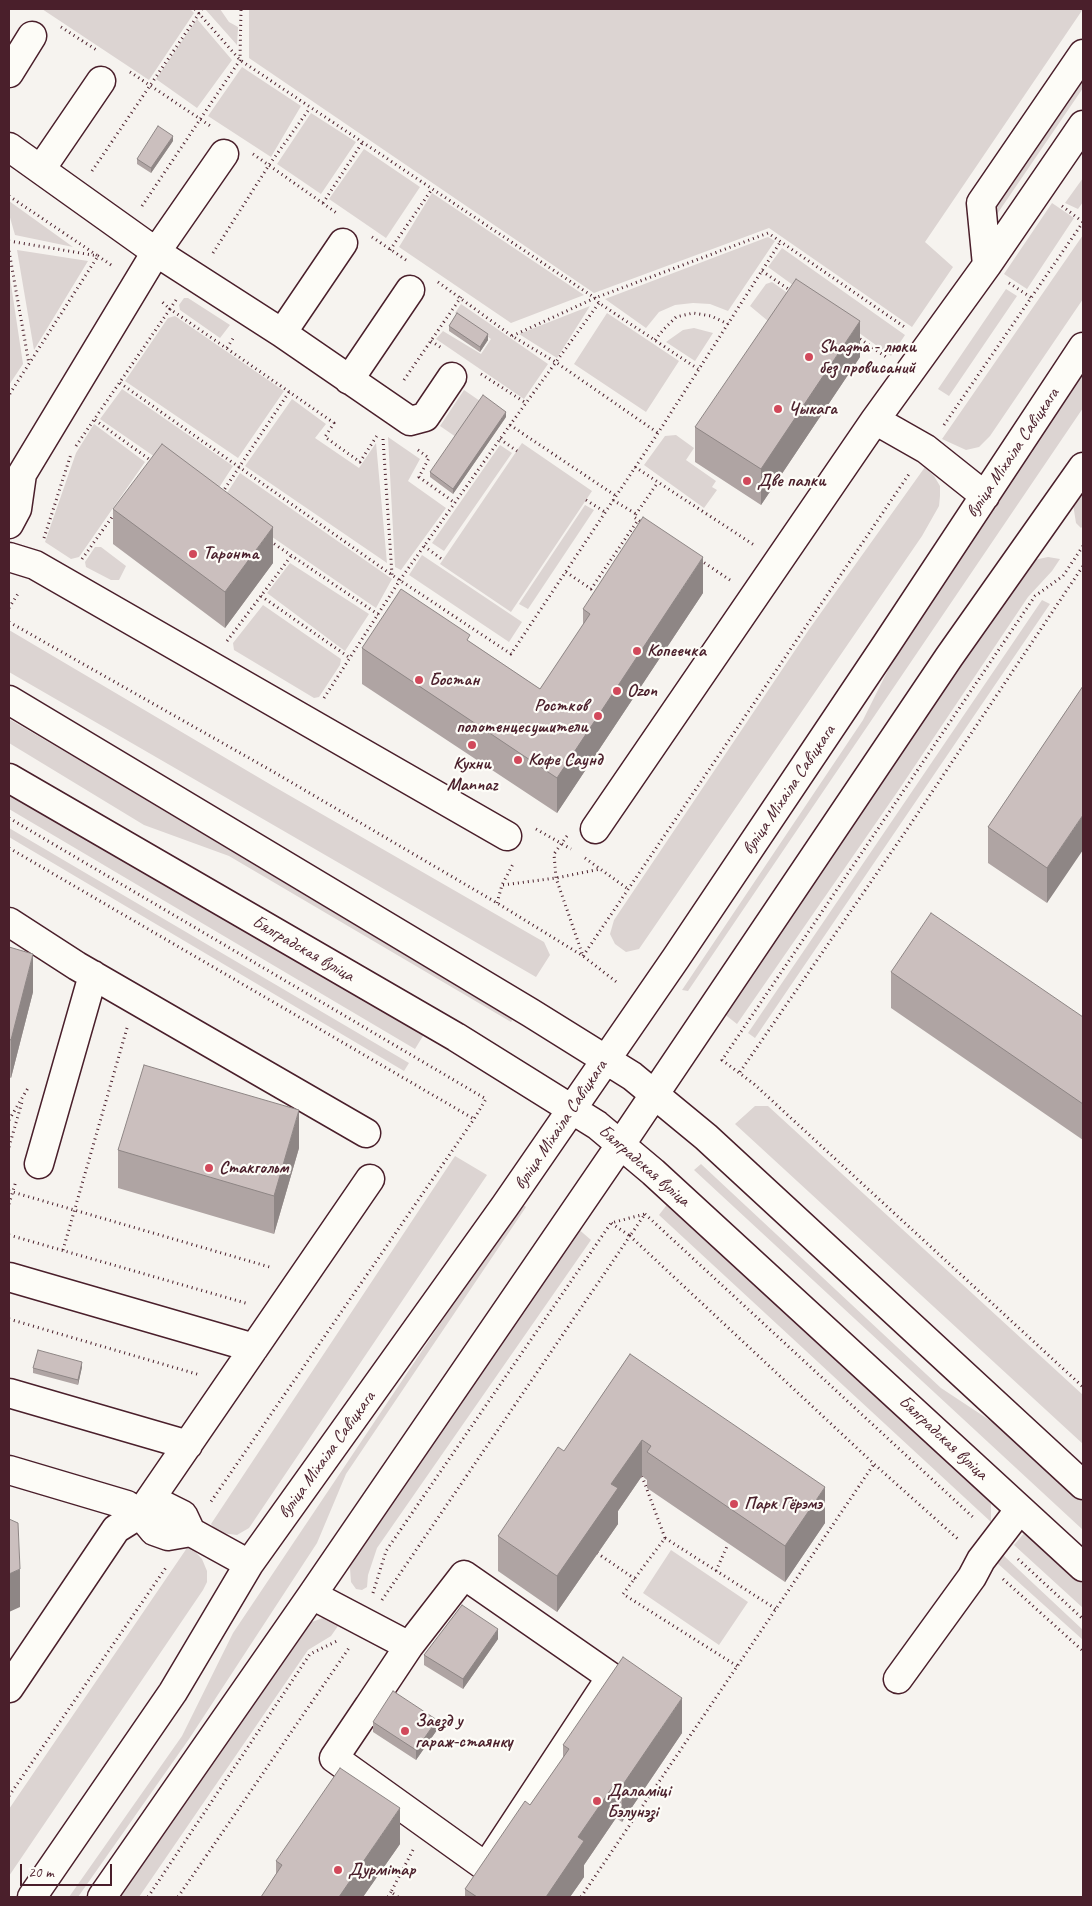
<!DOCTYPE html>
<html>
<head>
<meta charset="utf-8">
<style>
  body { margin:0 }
  #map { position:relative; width:1092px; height:1906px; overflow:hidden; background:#f6f3ef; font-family:Caveat,sans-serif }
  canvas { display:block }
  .frame { position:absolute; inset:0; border:10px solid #4a1f2b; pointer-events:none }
  .scale { position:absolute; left:20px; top:1864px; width:92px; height:22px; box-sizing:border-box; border:2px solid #4a1f2b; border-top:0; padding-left:6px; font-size:15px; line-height:18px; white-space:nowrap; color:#4a1f2b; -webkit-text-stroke:4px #fdfcf7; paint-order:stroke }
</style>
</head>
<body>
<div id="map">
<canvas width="1092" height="1906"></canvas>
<div class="frame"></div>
<div class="scale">20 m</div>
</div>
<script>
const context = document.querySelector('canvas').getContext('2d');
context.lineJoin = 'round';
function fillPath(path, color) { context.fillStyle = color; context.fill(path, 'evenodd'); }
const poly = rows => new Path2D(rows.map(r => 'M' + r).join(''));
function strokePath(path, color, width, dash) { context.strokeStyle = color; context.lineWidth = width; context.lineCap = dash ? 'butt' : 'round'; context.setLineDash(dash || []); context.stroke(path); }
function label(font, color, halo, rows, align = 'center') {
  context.font = font + ' Caveat,sans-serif'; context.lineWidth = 4.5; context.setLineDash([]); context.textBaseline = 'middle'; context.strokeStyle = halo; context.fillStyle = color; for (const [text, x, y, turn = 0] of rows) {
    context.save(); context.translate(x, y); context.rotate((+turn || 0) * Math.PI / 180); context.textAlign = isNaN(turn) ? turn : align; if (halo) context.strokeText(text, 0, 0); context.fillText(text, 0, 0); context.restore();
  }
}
const green = poly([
  [42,9,190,9,194,13,149,80],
  [205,9,220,9,229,22,238,27,237,45],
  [249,9,1083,9,925,242,953,267,912,327,769,228,594,293,249,58],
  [197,19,232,60,197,108,156,79],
  [242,67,301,106,271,157,208,116],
  [1083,75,1083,88,991,223,989,213],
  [311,113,356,142,321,194,277,164],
  [364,149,420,187,386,238,329,199],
  [1083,178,1083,202,1078,209,1065,203],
  [432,193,584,295,511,323,399,247],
  [9,201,73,247,15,235,9,214],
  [1052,203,1074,218,1027,289,1004,274],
  [1083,235,1083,299,990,436,979,447,966,450,942,439],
  [768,237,775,241,728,311,710,304,693,303,675,305,659,312,646,328,605,299],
  [782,248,905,335,891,356,768,267],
  [17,250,88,261,34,350],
  [9,271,23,364,9,385],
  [772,282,867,349,864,353,791,305,768,321,750,306,766,284],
  [1006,289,1017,296,949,396,938,389],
  [184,298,188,298,230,325,220,338,180,310,179,305],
  [461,304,548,364,524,399,436,339,443,331,481,354,491,339,455,313],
  [590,306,557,358,519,334],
  [607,313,679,361,646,412,574,364],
  [175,316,284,391,238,458,125,381,168,318],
  [694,328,713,333,695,361,666,342,683,330],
  [1083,372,1083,408,688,991,682,990,863,720,904,638],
  [122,389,233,466,213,497,100,419],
  [464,390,480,401,456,437,440,426],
  [292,399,326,424,315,438,359,468,376,443,387,563,245,466],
  [94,424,145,462,79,557,71,559,45,542,76,453],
  [676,435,694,448,686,460,716,481,712,487,717,490,704,508,644,465,665,436],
  [388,437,420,459,408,481,446,508,401,570,395,567],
  [522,443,592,491,511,612,440,564],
  [500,445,512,453,444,551,432,543],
  [925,467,934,476,940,486,940,496,939,506,922,536,639,949,626,952,615,944,610,934,614,920,810,628],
  [240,473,392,579,376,608,221,502],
  [1083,483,1083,526,1081,528,1076,523,1073,504],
  [585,505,594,510,528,609,519,604],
  [95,547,101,547,126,566,119,580,111,580,86,567,85,562],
  [422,555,522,622,509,642,409,575],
  [1048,557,1060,559,1052,571,1028,597,898,791,737,1024,723,1013,881,776,1034,560],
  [290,563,369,614,345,651,267,593],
  [1042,600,1050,604,755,1038,748,1033],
  [263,605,341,659,340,665,319,697,314,698,234,650,233,643],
  [9,630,273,786,544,942,550,955,536,977,9,672],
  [9,719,515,1015,511,1022,229,856,144,825,9,743],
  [9,789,426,1031,415,1049,9,809],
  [9,828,409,1063,404,1071,9,837],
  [755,1106,768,1106,1083,1395,1083,1444,735,1124],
  [455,1156,487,1175,249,1528,237,1535,222,1533,216,1530,211,1524],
  [701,1164,941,1388,1015,1437,1083,1500,1083,1530,694,1170],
  [669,1202,991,1500,991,1522,659,1215],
  [521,1203,526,1207,346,1474,317,1543,189,1739,78,1897,69,1897,182,1736,233,1633],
  [576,1227,591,1240,377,1548,368,1575,367,1587,362,1590,356,1589,351,1582,350,1568,352,1556],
  [1026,1531,1083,1584,1083,1608,1014,1545],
  [189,1545,202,1559,207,1571,207,1582,203,1590,9,1876,9,1809],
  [671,1550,748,1602,719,1645,643,1593],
  [1003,1555,1083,1630,1083,1640,996,1562],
  [323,1618,328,1618,338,1626,331,1636,308,1650,139,1897,118,1897,306,1624]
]);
const path = poly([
  [195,9,240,60,595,298,599,303,698,369],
  [61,27,98,51],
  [130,72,212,127],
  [253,154,338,214],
  [92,171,202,9],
  [9,196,98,256,9,395],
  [323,203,362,143],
  [142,206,240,60,241,9],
  [1062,206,1083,222],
  [372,237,406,260],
  [9,241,98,256,114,267],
  [390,250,432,189],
  [9,251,29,364],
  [213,253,269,165,310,108],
  [762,271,791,291],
  [438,282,512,336,557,363,658,433],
  [1009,283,1032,298],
  [176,300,170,309,334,423,325,437,360,462,378,434],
  [512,336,595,298,768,233,906,328],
  [856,336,886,357],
  [655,340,664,329,676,317,693,313,711,316,728,324],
  [431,341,443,349],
  [227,348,234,337],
  [481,374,526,403],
  [404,380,461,297],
  [120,383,392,575,511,654,658,433,781,241],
  [95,420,153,462],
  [510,425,616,496],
  [944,425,1083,222],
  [383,439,392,575],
  [500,439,517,451],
  [76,446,170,309,161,301],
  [418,450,429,458,419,477,455,503],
  [635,467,754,545],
  [222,493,289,392],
  [586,500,605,512],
  [613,500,636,514],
  [644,524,634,517,658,482],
  [44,538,71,454],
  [270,541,379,615],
  [424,546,443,560],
  [1083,546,1063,576,1035,596,722,1060,754,1084,1083,1387],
  [82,559,115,513],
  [700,560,730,580],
  [566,572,591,589,638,520],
  [261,596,350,658],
  [9,608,19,592],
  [9,622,272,771,497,903,583,956,619,984],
  [227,641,291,556],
  [324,698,400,580,510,425,599,303],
  [9,818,486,1099,474,1119,210,1503],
  [536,829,571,849],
  [567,836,554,854,556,878,583,956],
  [9,848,474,1119],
  [585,858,628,889],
  [503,885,556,878,600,869],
  [497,903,502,885,513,864],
  [583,956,909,474],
  [740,1072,908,828,1083,566],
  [9,1120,28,1088],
  [9,1147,22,1102],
  [9,1191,273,1268],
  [9,1204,16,1181],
  [645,1214,975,1519],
  [9,1235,249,1304],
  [63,1250,127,1028],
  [9,1319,200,1375],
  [642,1476,665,1538],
  [597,1553,635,1579],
  [1018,1559,1083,1619],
  [716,1571,728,1544],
  [1003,1579,1083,1651],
  [373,1593,386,1551,611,1223,645,1214,630,1236,611,1223],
  [382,1600,630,1236,874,1464,959,1540],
  [737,1666,623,1594,665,1538,776,1609],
  [9,1796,167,1566],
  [148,1897,310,1654,337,1641],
  [178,1897,349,1648],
  [388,1897,391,1892],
  [398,1897,391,1892,413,1850],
  [581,1897,874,1464]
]);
const minor = poly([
  [9,73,32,36],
  [9,147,156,252,282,333,410,421,425,417,452,377],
  [41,169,101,81],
  [987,265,981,203,1083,54],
  [282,333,343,243],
  [349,380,410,290],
  [875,420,987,265,1083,125],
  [9,524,17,509,22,474,156,252,224,154],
  [9,557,35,565,507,836],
  [9,700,531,1013,632,1076,706,1137,1083,1485],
  [9,778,456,1037,597,1125,653,1172,1083,1567],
  [595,829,875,420,926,449,985,496],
  [9,922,77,966,366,1133],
  [39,1164,93,975],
  [9,1277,254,1348],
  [9,1393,188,1445],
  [9,1470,127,1505,140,1514,154,1531,168,1536,191,1532],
  [140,1514,165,1506,183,1515,191,1532,249,1564],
  [312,1595,409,1646,369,1706,383,1716],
  [898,1679,972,1577,981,1560,1020,1509],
  [9,1688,116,1529,140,1514,370,1179],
  [369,1706,334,1758,486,1867,611,1677,464,1575,409,1646],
  [32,1897,173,1692,249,1564,505,1206,676,958,886,645,1083,347],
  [102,1897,312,1595,621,1144,949,657,1083,467]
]);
const wall = poly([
  [173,141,151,173,137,164,137,159],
  [449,326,488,340,480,352,449,331],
  [860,357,761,505,695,462,695,427],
  [506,417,453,494,430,477,430,472],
  [113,509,273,563,225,628,113,544],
  [703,593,557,813,362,684,362,648,470,642,540,689,583,625,583,609],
  [1083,686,1047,903,988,863,988,827],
  [9,947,33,992,11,1078,9,1077],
  [891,972,1083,1017,1083,1140,891,1008],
  [299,1148,274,1234,118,1188,118,1150],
  [630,1354,825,1523,785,1582,647,1488,647,1480,642,1476,618,1511,618,1524,557,1612,498,1571,498,1536,564,1451],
  [82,1367,78,1385,33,1373,33,1368],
  [498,1639,463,1689,424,1665,424,1655],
  [373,1722,437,1730,416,1760,373,1732],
  [682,1733,622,1822,616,1818,584,1865,584,1877,570,1897,465,1897,465,1889,530,1805,563,1758,563,1745],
  [400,1844,363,1897,261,1897,276,1874,276,1861]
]);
const shadedWall = poly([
  [173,136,173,141,151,173,151,168],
  [860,321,860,357,761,505,761,469],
  [488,334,488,340,480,352,480,347],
  [506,412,506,417,453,494,453,489],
  [273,527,273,563,225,628,225,592],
  [703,557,703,593,557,813,557,778],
  [1083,815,1083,850,1047,903,1047,868],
  [33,954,33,992,11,1078,11,1040],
  [299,1110,299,1148,274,1234,274,1196],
  [82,1362,82,1367,78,1385,78,1380],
  [642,1440,642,1476,618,1511,618,1524,557,1612,557,1576,611,1484],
  [825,1487,825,1523,785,1582,785,1546],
  [20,1569,20,1607,9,1612,9,1574],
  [498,1629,498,1639,463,1689,463,1679],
  [682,1698,682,1733,622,1822,622,1786],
  [437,1720,437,1730,416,1760,416,1750],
  [616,1782,616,1818,584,1865,584,1877,570,1897,546,1897,578,1837],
  [400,1808,400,1844,363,1897,339,1897]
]);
const building = poly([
  [158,126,173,136,151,168,137,159,158,126],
  [796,279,860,321,761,469,695,427,796,279],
  [457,313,488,334,480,347,449,326,457,313],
  [483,395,506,412,453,489,430,472,483,395],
  [162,444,273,527,225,592,113,509,162,444],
  [643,517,703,557,557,778,362,648,401,589,470,635,467,640,540,689,590,614,583,609,643,517],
  [1083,686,1083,815,1047,868,988,827,1083,686],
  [931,913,1083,1017,1083,1104,891,972,931,913],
  [9,947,33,954,11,1040,9,1039,9,947],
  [144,1065,299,1110,274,1196,118,1150,144,1065],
  [38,1350,82,1362,78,1380,33,1368,38,1350],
  [630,1354,825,1487,785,1546,647,1452,651,1446,642,1440,611,1484,618,1488,557,1576,498,1536,558,1447,564,1451,630,1354],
  [9,1519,18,1523,20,1569,9,1574,9,1519],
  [462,1605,498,1629,463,1679,424,1655,462,1605],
  [623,1657,682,1698,622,1786,616,1782,578,1837,584,1841,546,1897,477,1897,465,1889,525,1801,530,1805,569,1749,563,1745,623,1657],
  [393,1691,437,1720,416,1750,373,1722,393,1691],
  [340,1768,400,1808,339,1897,261,1897,282,1865,276,1861,340,1768]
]);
const markers = [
  [809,357,5,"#d1495b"],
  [778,409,5,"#d1495b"],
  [747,481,5,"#d1495b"],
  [193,554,5,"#d1495b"],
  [637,651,5,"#d1495b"],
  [419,680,5,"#d1495b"],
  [617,691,5,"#d1495b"],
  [598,716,5,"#d1495b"],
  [472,745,5,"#d1495b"],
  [518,760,5,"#d1495b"],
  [209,1168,5,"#d1495b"],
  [734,1504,5,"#d1495b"],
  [405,1731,5,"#d1495b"],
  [597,1801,5,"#d1495b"],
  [338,1870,5,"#d1495b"]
];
const poiNames = [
  ["Shagma - люки",819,347],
  ["без провисаний",819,368],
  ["Чыкага",788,409],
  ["Две палки",757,481],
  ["Таронта",203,554],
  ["Копеечка",647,651],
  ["Бостан",429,680],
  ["Ozon",627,691],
  ["Ростков",588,706,"right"],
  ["полотенцесушители",588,727,"right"],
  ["Кофе Саунд",528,760],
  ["Кухни",472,764,"center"],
  ["Mannaz",472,785,"center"],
  ["Стакгольм",219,1168],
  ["Парк Гёрэмэ",744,1504],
  ["Заезд у",415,1721],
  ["гараж-стаянку",415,1742],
  ["Даламіці",607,1791],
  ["Бэлунэзі",607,1812],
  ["Дурмітар",348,1870]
];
const streetNames = [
  ["вуліца Міхаіла Савіцкага",1013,453,-56],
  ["вуліца Міхаіла Савіцкага",789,790,-56],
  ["Бялградская вуліца",303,949,30],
  ["вуліца Міхаіла Савіцкага",561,1125,-56],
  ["Бялградская вуліца",644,1166,41],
  ["Бялградская вуліца",943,1438,43],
  ["вуліца Міхаіла Савіцкага",327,1455,-54]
];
fillPath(green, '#dcd4d2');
strokePath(minor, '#4a1f2b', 31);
strokePath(path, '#4a1f2b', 3, [1, 4]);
strokePath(minor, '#fdfcf7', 28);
fillPath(wall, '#afa4a3');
fillPath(shadedWall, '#8e8685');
fillPath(building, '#cbbfbe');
strokePath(building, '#8e8685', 1);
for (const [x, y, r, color] of markers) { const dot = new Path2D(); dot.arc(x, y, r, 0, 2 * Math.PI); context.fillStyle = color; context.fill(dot); strokePath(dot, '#fdfcf7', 2); }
label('bold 18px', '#4a1f2b', '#fdfcf7', poiNames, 'left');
label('18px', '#4a1f2b', '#fdfcf7', streetNames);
</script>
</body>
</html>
